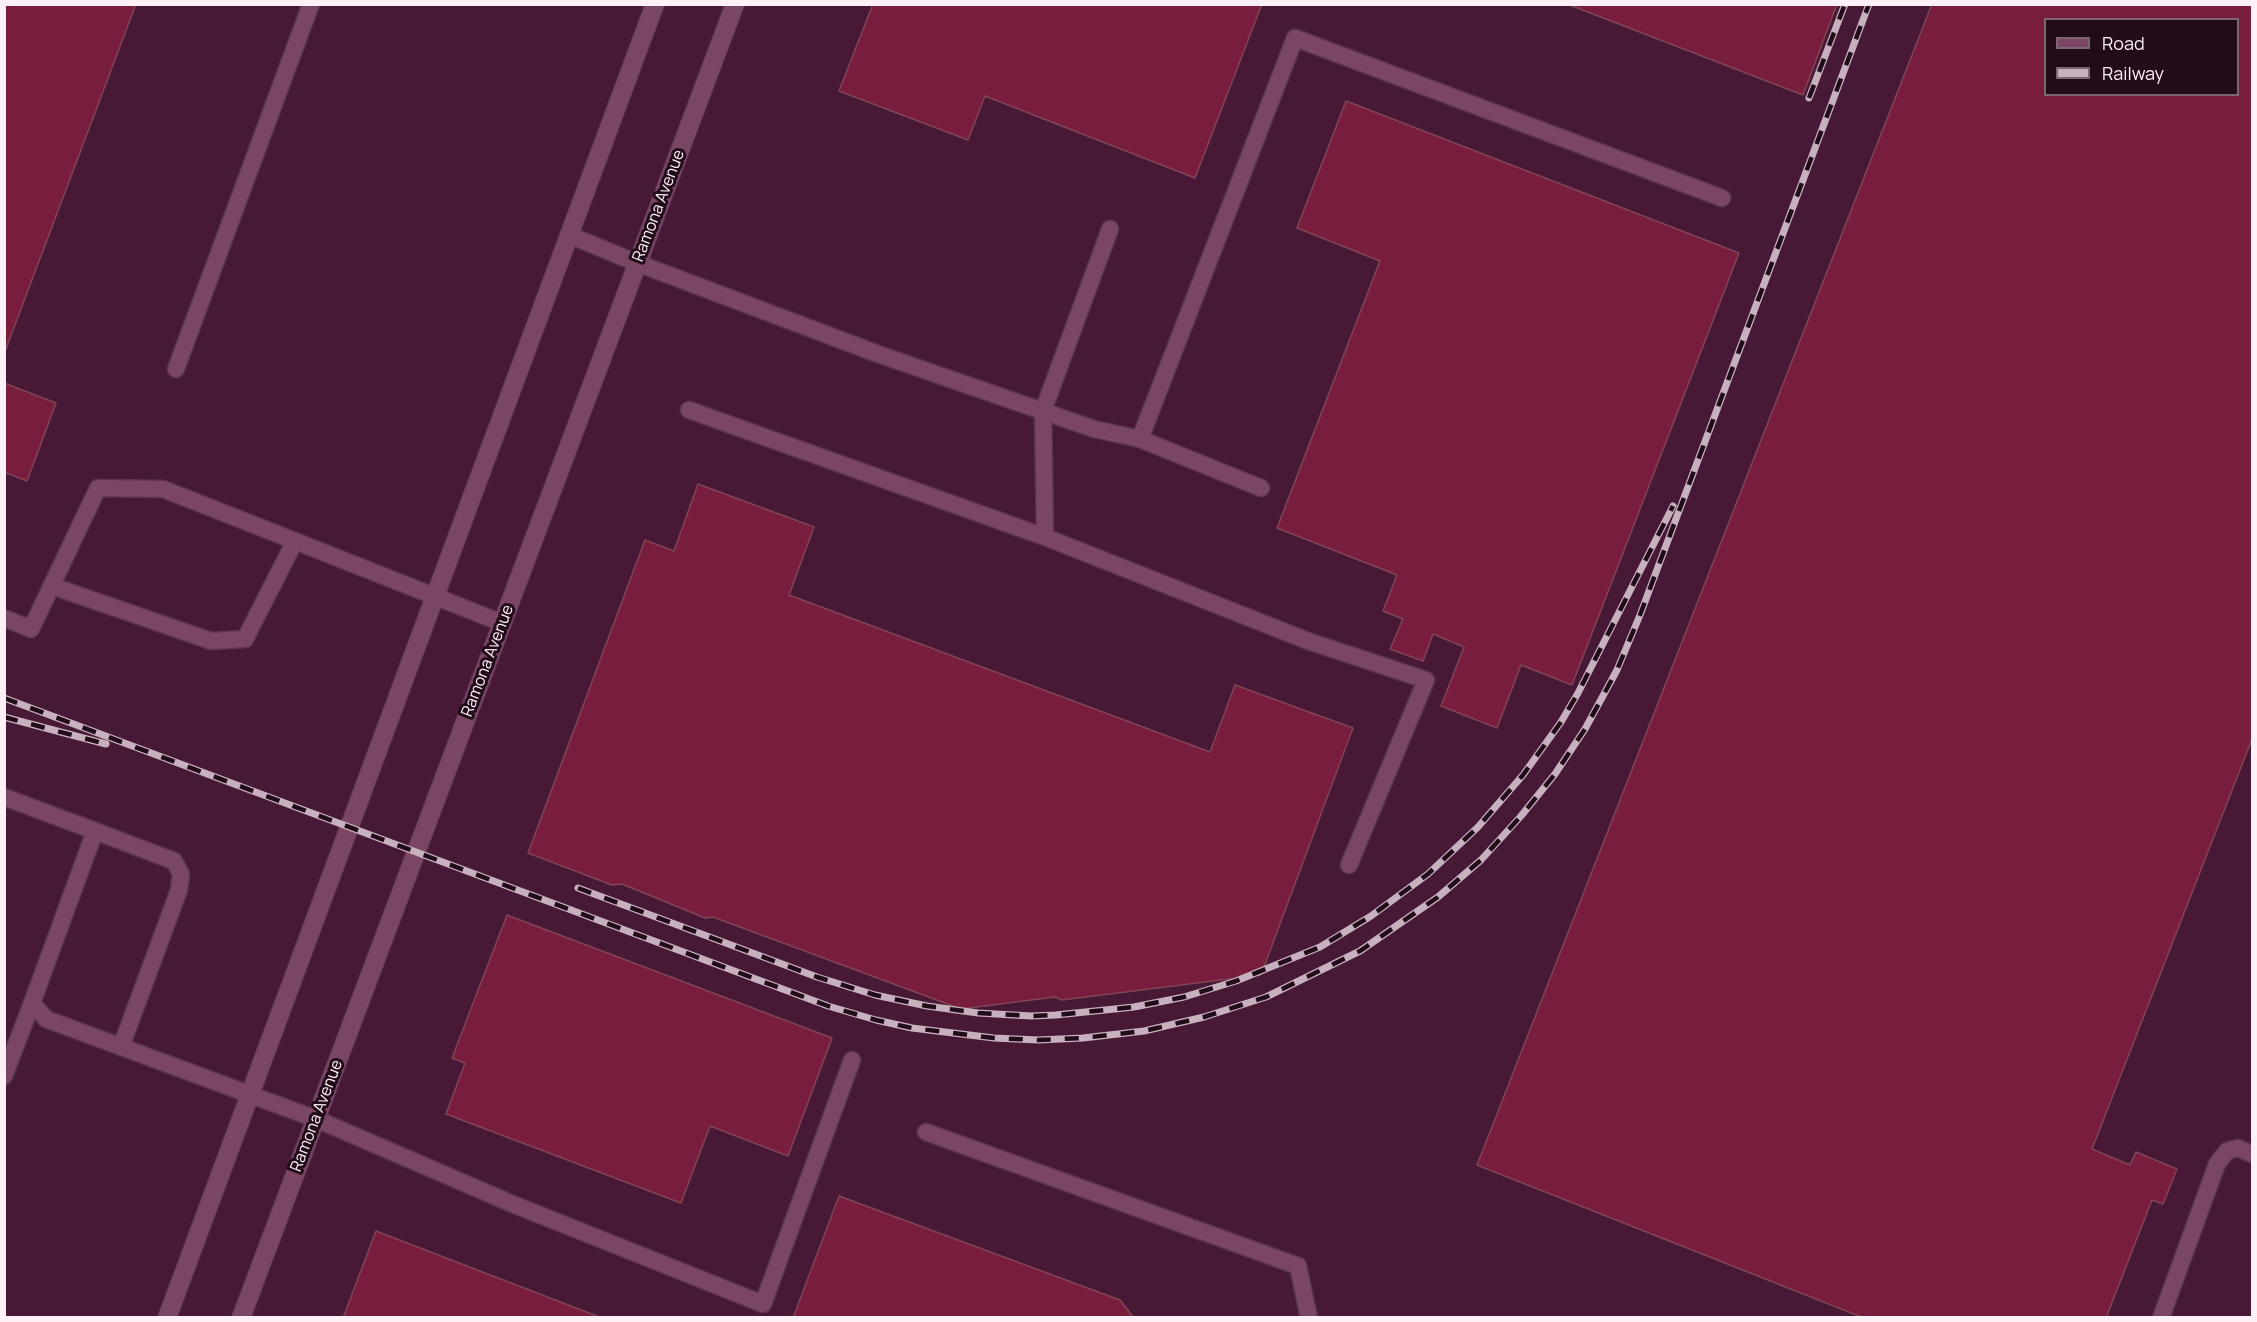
<!DOCTYPE html>
<html>
<head>
<meta charset="utf-8">
<style>
  body { margin:0 }
  #map { position:relative; width:2257px; height:1322px; overflow:hidden; background:#481837; font-family:Manrope,sans-serif }
  canvas { display:block }
  .frame { position:absolute; inset:0; border:6px solid #fdf0f7; pointer-events:none }
  .legend { position:absolute; left:2044px; top:18px; width:195px; height:78px; box-sizing:border-box; background:#220c1a; border:2px solid #7a6772; margin:0; padding:8px 10px; list-style:none; font-size:18px; color:#fdf0f7 }
  .legend li { display:flex; align-items:center; gap:12px; height:30px }
  .legend b { width:30px; border:2px solid #7a6772 }
</style>
</head>
<body>
<div id="map">
<canvas width="2257" height="1322"></canvas>
<div class="frame"></div>
<ul class="legend">
<li><b style="height:8px;background:#7b4666"></b>Road</li>
<li><b style="height:8px;background:#c8b1bf"></b>Railway</li>
</ul>
</div>
<script>
const context = document.querySelector('canvas').getContext('2d');
context.lineJoin = 'round';
function fillPath(path, color) { context.fillStyle = color; context.fill(path, 'evenodd'); }
const poly = rows => new Path2D(rows.map(r => 'M' + r).join(''));
function strokePath(path, color, width, dash) { context.strokeStyle = color; context.lineWidth = width; context.lineCap = dash ? 'butt' : 'round'; context.setLineDash(dash || []); context.stroke(path); }
function label(font, color, halo, rows, align = 'center') {
  context.font = font + ' Manrope,sans-serif'; context.lineWidth = 6; context.setLineDash([]); context.textBaseline = 'middle'; context.strokeStyle = halo; context.fillStyle = color; for (const [text, x, y, turn = 0] of rows) {
    context.save(); context.translate(x, y); context.rotate((+turn || 0) * Math.PI / 180); context.textAlign = isNaN(turn) ? turn : align; if (halo) context.strokeText(text, 0, 0); context.fillText(text, 0, 0); context.restore();
  }
}
const building = poly([
  [4,4,136,4,4,354,4,4],
  [873,4,1262,4,1195,178,985,96,968,140,839,91,873,4],
  [1567,4,1837,4,1803,95,1567,4],
  [1932,4,2252,4,2252,739,2092,1149,2130,1165,2136,1152,2177,1169,2163,1204,2152,1200,2106,1318,1864,1318,1477,1165,1932,4],
  [2046,20,2238,20,2238,94,2046,94,2046,20],
  [1346,101,1739,253,1572,685,1521,665,1497,728,1441,706,1464,647,1433,634,1423,661,1390,649,1403,619,1383,611,1397,575,1277,528,1380,261,1297,228,1346,101],
  [4,383,56,403,27,481,4,472,4,383],
  [698,484,814,527,789,595,1210,752,1235,685,1353,728,1261,975,1062,1000,1055,997,961,1009,713,917,705,918,622,884,612,885,528,853,645,540,674,551,698,484],
  [507,915,832,1038,788,1156,710,1126,681,1203,446,1114,465,1063,452,1058,507,915],
  [839,1196,1120,1300,1134,1318,793,1318,839,1196],
  [376,1231,602,1318,343,1318,376,1231]
]);
const service = poly([
  [1110,229,1043,411,1045,537,1308,641,1426,680,1349,865],
  [569,235,637,263,878,354,1094,429,1140,439,1295,38,1722,198],
  [176,369,311,4],
  [689,410,1045,537],
  [1140,439,1261,488],
  [295,541,502,623],
  [4,618,31,629,98,488,163,489,295,541,245,639,211,641,52,586],
  [4,797,95,831,32,1003,46,1019,316,1119,515,1205,763,1304,852,1060],
  [95,831,174,861,181,874,179,890,121,1047],
  [4,1076,32,1003],
  [926,1132,1298,1266,1309,1318],
  [2161,1318,2217,1164,2227,1151,2238,1148,2252,1154]
]);
const secondary = poly([
  [167,1318,655,4],
  [241,1318,735,4]
]);
const rail = poly([
  [1809,98,1845,4],
  [4,698,828,1006,876,1020,912,1028,994,1038,1038,1040,1083,1038,1144,1031,1204,1017,1266,997,1360,951,1438,897,1481,860,1521,816,1555,774,1585,729,1617,670,1640,615,1869,4],
  [4,717,106,744],
  [578,888,817,977,875,995,927,1006,978,1013,1031,1016,1056,1015,1134,1007,1184,997,1236,981,1320,947,1371,916,1428,874,1478,827,1523,775,1561,722,1578,693,1673,506]
]);
const streetNames = [
  ["Ramona Avenue",659,206,-69],
  ["Ramona Avenue",488,661,-69],
  ["Ramona Avenue",317,1116,-69]
];
fillPath(building, '#791d3e');
strokePath(building, '#814555', 1.5);
strokePath(service, '#5a354e', 19);
strokePath(secondary, '#5a354e', 20);
strokePath(service, '#7b4666', 16);
strokePath(secondary, '#7b4666', 18);
strokePath(rail, '#c8b1bf', 7);
strokePath(rail, '#220c1a', 4.5, [14]);
label('16px', '#fdf0f7', '#220c1a', streetNames);
</script>
</body>
</html>
